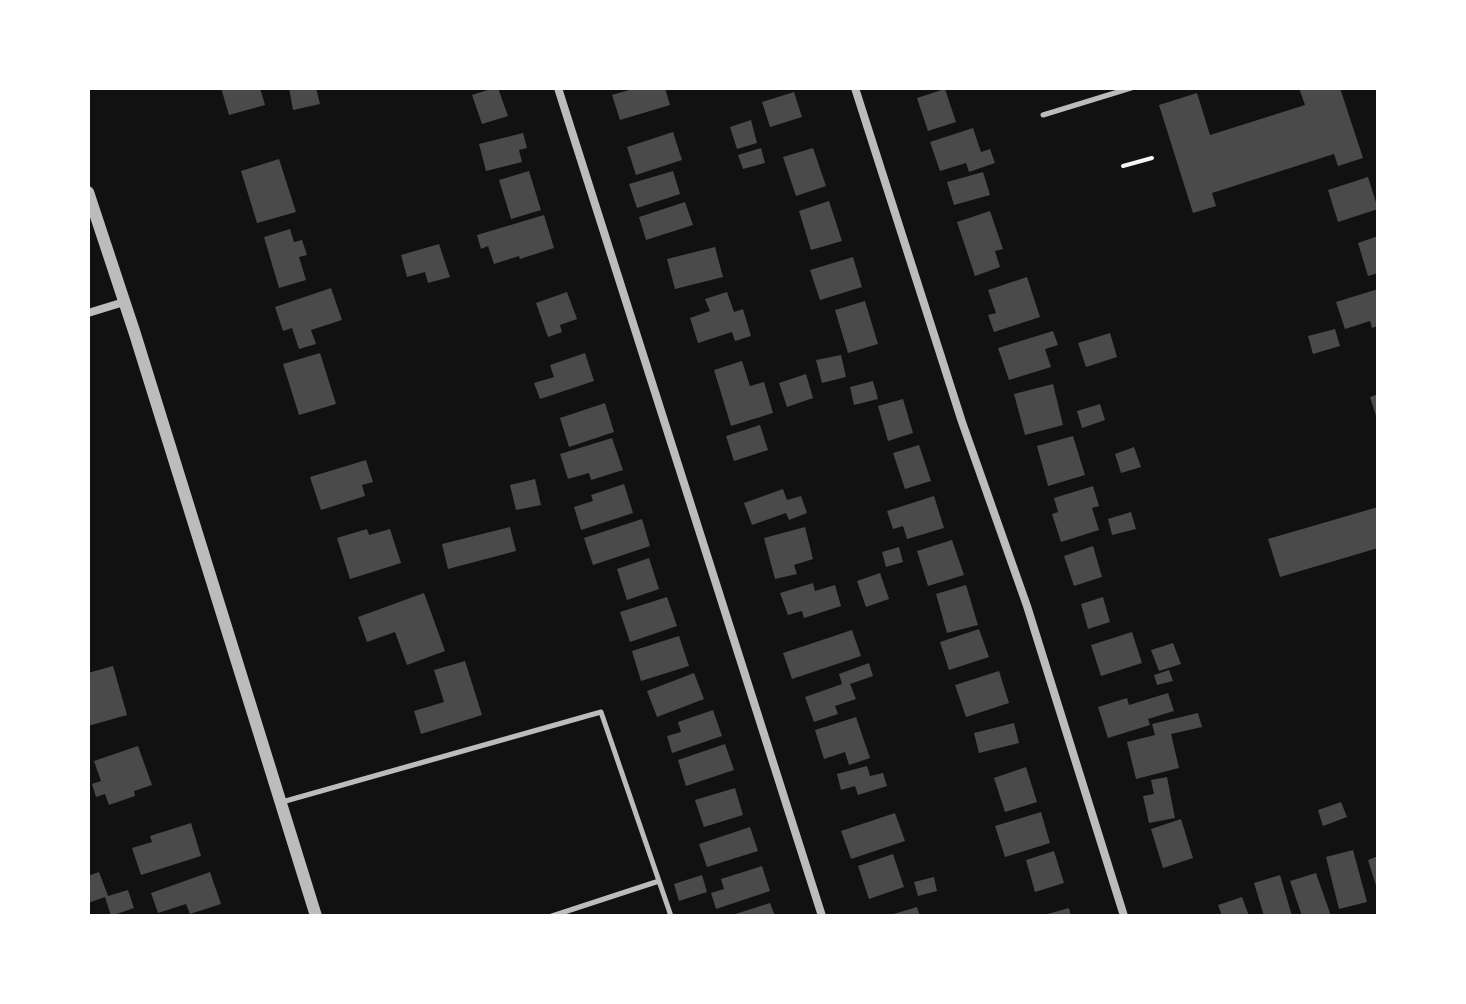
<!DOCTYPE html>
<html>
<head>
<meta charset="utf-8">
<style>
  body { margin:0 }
  #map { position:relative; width:1466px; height:1004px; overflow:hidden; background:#111; font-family:Overpass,sans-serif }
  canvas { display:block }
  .frame { position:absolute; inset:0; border:90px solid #fff; pointer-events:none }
</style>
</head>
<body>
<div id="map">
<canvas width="1466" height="1004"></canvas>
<div class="frame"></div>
</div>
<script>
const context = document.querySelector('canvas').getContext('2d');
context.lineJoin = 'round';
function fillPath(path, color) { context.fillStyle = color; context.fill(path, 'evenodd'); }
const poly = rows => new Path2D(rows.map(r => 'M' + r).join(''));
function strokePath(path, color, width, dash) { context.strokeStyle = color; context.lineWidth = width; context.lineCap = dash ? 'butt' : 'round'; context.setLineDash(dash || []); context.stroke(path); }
const building = poly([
  [221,88,260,88,265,105,229,115],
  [289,88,316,88,320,104,293,110],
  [494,88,498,88,508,116,482,124,472,95],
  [636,88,665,88,670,105,620,120,612,95],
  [1299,88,1340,88,1363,158,1338,166,1334,154,1212,193,1216,206,1193,213,1159,105,1197,93,1210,135,1305,105],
  [945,89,956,122,928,131,917,98],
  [794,92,802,117,770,127,762,102],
  [751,120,757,143,737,149,730,127],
  [973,128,981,152,990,149,995,163,969,172,966,163,940,171,930,142],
  [673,132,682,160,636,175,627,147],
  [523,133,527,148,519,150,522,162,486,171,479,144],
  [761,148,765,163,743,169,738,155],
  [813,148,826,186,796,196,783,157],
  [279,159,296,212,257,223,241,171],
  [529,171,541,210,511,219,499,180],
  [673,171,680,194,637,208,629,184],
  [983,172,990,195,954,205,947,182],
  [1368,177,1378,209,1338,222,1328,190],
  [829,201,842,241,811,250,799,211],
  [685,202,693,225,646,240,639,217],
  [990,211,1003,249,995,251,1000,267,975,276,957,222],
  [544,215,554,248,520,259,519,256,494,264,488,246,481,249,477,235],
  [290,229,294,242,302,240,307,255,299,257,306,280,279,288,264,237],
  [1378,236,1378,273,1368,276,1358,243],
  [439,244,450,277,428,283,425,272,407,277,401,255],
  [715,247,723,277,675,289,667,259],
  [853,257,862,287,820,300,810,270],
  [1027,277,1040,317,994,332,988,315,996,313,988,290],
  [331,288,342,320,311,330,316,344,299,349,292,328,283,331,275,307],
  [1378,289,1378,326,1372,328,1370,321,1345,329,1336,302],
  [567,292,577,319,560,325,562,332,548,337,536,303],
  [727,292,734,312,743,309,751,336,735,341,732,332,698,343,690,318,710,311,705,299],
  [865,301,878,344,848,353,835,310],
  [1335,329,1340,346,1313,354,1308,336],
  [1053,331,1058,345,1045,349,1051,367,1009,380,998,348],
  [1110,333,1117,357,1086,367,1078,343],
  [320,353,336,404,299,415,283,364],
  [585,353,594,381,540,399,534,383,554,377,550,365],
  [841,355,846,377,822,383,816,360],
  [742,361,750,386,764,382,773,413,731,426,714,370],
  [806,374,813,398,787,407,779,383],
  [873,381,878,399,854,405,850,387],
  [1053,384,1063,425,1025,435,1014,394],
  [1378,394,1378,419,1377,419,1370,397],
  [903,399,913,433,888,441,878,406],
  [605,403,614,432,569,447,560,418],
  [1100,404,1105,420,1082,428,1077,411],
  [760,425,768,450,734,461,726,436],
  [1073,436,1085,475,1048,486,1037,446],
  [612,438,623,470,591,480,589,473,568,479,560,454],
  [919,445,931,481,905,489,893,453],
  [1134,447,1141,467,1121,473,1115,454],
  [366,460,373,482,362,485,365,496,321,510,310,477],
  [535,479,541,505,516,510,510,485],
  [624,484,633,513,581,530,574,507,593,501,591,495],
  [1093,486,1099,506,1092,508,1099,530,1061,542,1052,514,1058,512,1054,498],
  [783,489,787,500,801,496,807,513,789,520,786,513,752,525,744,503],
  [934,496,944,528,907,539,903,526,893,529,887,511],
  [1378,507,1378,548,1280,577,1268,539],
  [1131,512,1136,529,1112,535,1108,519],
  [642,519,650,546,593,565,584,538],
  [510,527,516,551,448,569,442,544],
  [805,527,813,559,794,565,797,574,775,579,764,538],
  [367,529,369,535,390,529,401,563,350,579,337,538],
  [952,540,964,575,928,586,917,551],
  [1093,546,1102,577,1074,586,1064,556],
  [899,547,903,562,886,567,882,552],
  [649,558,659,589,627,600,617,569],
  [880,573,889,599,866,607,857,581],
  [813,583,815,591,835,585,841,606,804,618,802,611,788,615,780,593],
  [966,585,978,625,947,633,936,594],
  [424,593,445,651,407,665,395,632,367,642,358,617],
  [667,597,677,626,630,642,620,612],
  [1103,597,1110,622,1088,629,1081,604],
  [979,629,989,657,949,670,940,642],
  [852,630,861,656,792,679,783,653],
  [1132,632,1142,663,1101,676,1091,645],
  [679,636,689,666,641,681,632,651],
  [1173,643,1181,664,1159,671,1151,650],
  [465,661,482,715,421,734,414,711,444,702,434,670],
  [869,663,873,676,850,684,856,699,835,706,838,714,814,722,805,697,842,684,839,674],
  [113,666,127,715,88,726,88,673],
  [1169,670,1173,681,1157,685,1154,675],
  [999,671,1009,703,966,717,955,685],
  [694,673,704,699,657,717,647,691],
  [1168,693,1174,711,1148,719,1150,725,1108,738,1098,707,1127,698,1129,705],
  [713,710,722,736,672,753,667,736,681,732,678,722],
  [1198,713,1202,727,1171,734,1179,768,1136,779,1127,742,1155,735,1152,724],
  [856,717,870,758,849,765,845,752,824,759,815,730],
  [1014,723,1019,743,979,753,974,733],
  [725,744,734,770,686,786,678,760],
  [138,746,152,785,134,791,135,796,109,805,105,794,96,797,92,784,101,781,94,761],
  [867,766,870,776,883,773,887,786,858,795,855,786,841,790,837,774],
  [1026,767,1037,802,1005,812,994,778],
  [1167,777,1175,818,1149,823,1143,796,1154,794,1151,780],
  [735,788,743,815,704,827,695,800],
  [1341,802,1347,817,1323,826,1318,810],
  [1041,812,1050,843,1005,857,995,826],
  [895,813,905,841,851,859,841,831],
  [1181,819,1193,858,1163,868,1151,829],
  [191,823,201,856,141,875,132,848,152,842,150,836],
  [750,827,758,851,707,867,699,844],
  [1353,850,1367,902,1339,909,1326,857],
  [1054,851,1064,883,1035,892,1026,860],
  [893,854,904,887,869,899,858,866],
  [1378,856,1378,889,1377,889,1368,860],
  [762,866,770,891,716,909,711,893,724,889,721,879],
  [99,872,108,896,128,890,134,908,111,916,105,897,88,903,88,876],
  [210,872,221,904,190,914,186,904,158,913,151,893],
  [1316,873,1331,916,1302,916,1290,881],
  [702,875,707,892,679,901,674,884],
  [1280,875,1292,916,1264,916,1254,883],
  [934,877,937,891,918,896,914,882],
  [1242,897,1249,916,1222,916,1218,905],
  [770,903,775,916,732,916,732,915],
  [917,907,920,916,890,916,890,915],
  [1069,908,1071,916,1044,916,1044,915]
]);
const path = poly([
  [1123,166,1152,158]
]);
const service = poly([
  [1043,115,1131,88],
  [282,802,601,712,671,916],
  [552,916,659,881]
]);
const minor = poly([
  [558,88,822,916],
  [855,88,962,422,1027,606,1124,916],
  [88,313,124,302]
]);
const tertiary = poly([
  [88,192,135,334,316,916]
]);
fillPath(building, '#4a4a4a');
strokePath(path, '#f5f5f5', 4);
strokePath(service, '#bcbcbc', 5);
strokePath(minor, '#bcbcbc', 8);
strokePath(tertiary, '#bcbcbc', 12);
</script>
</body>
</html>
